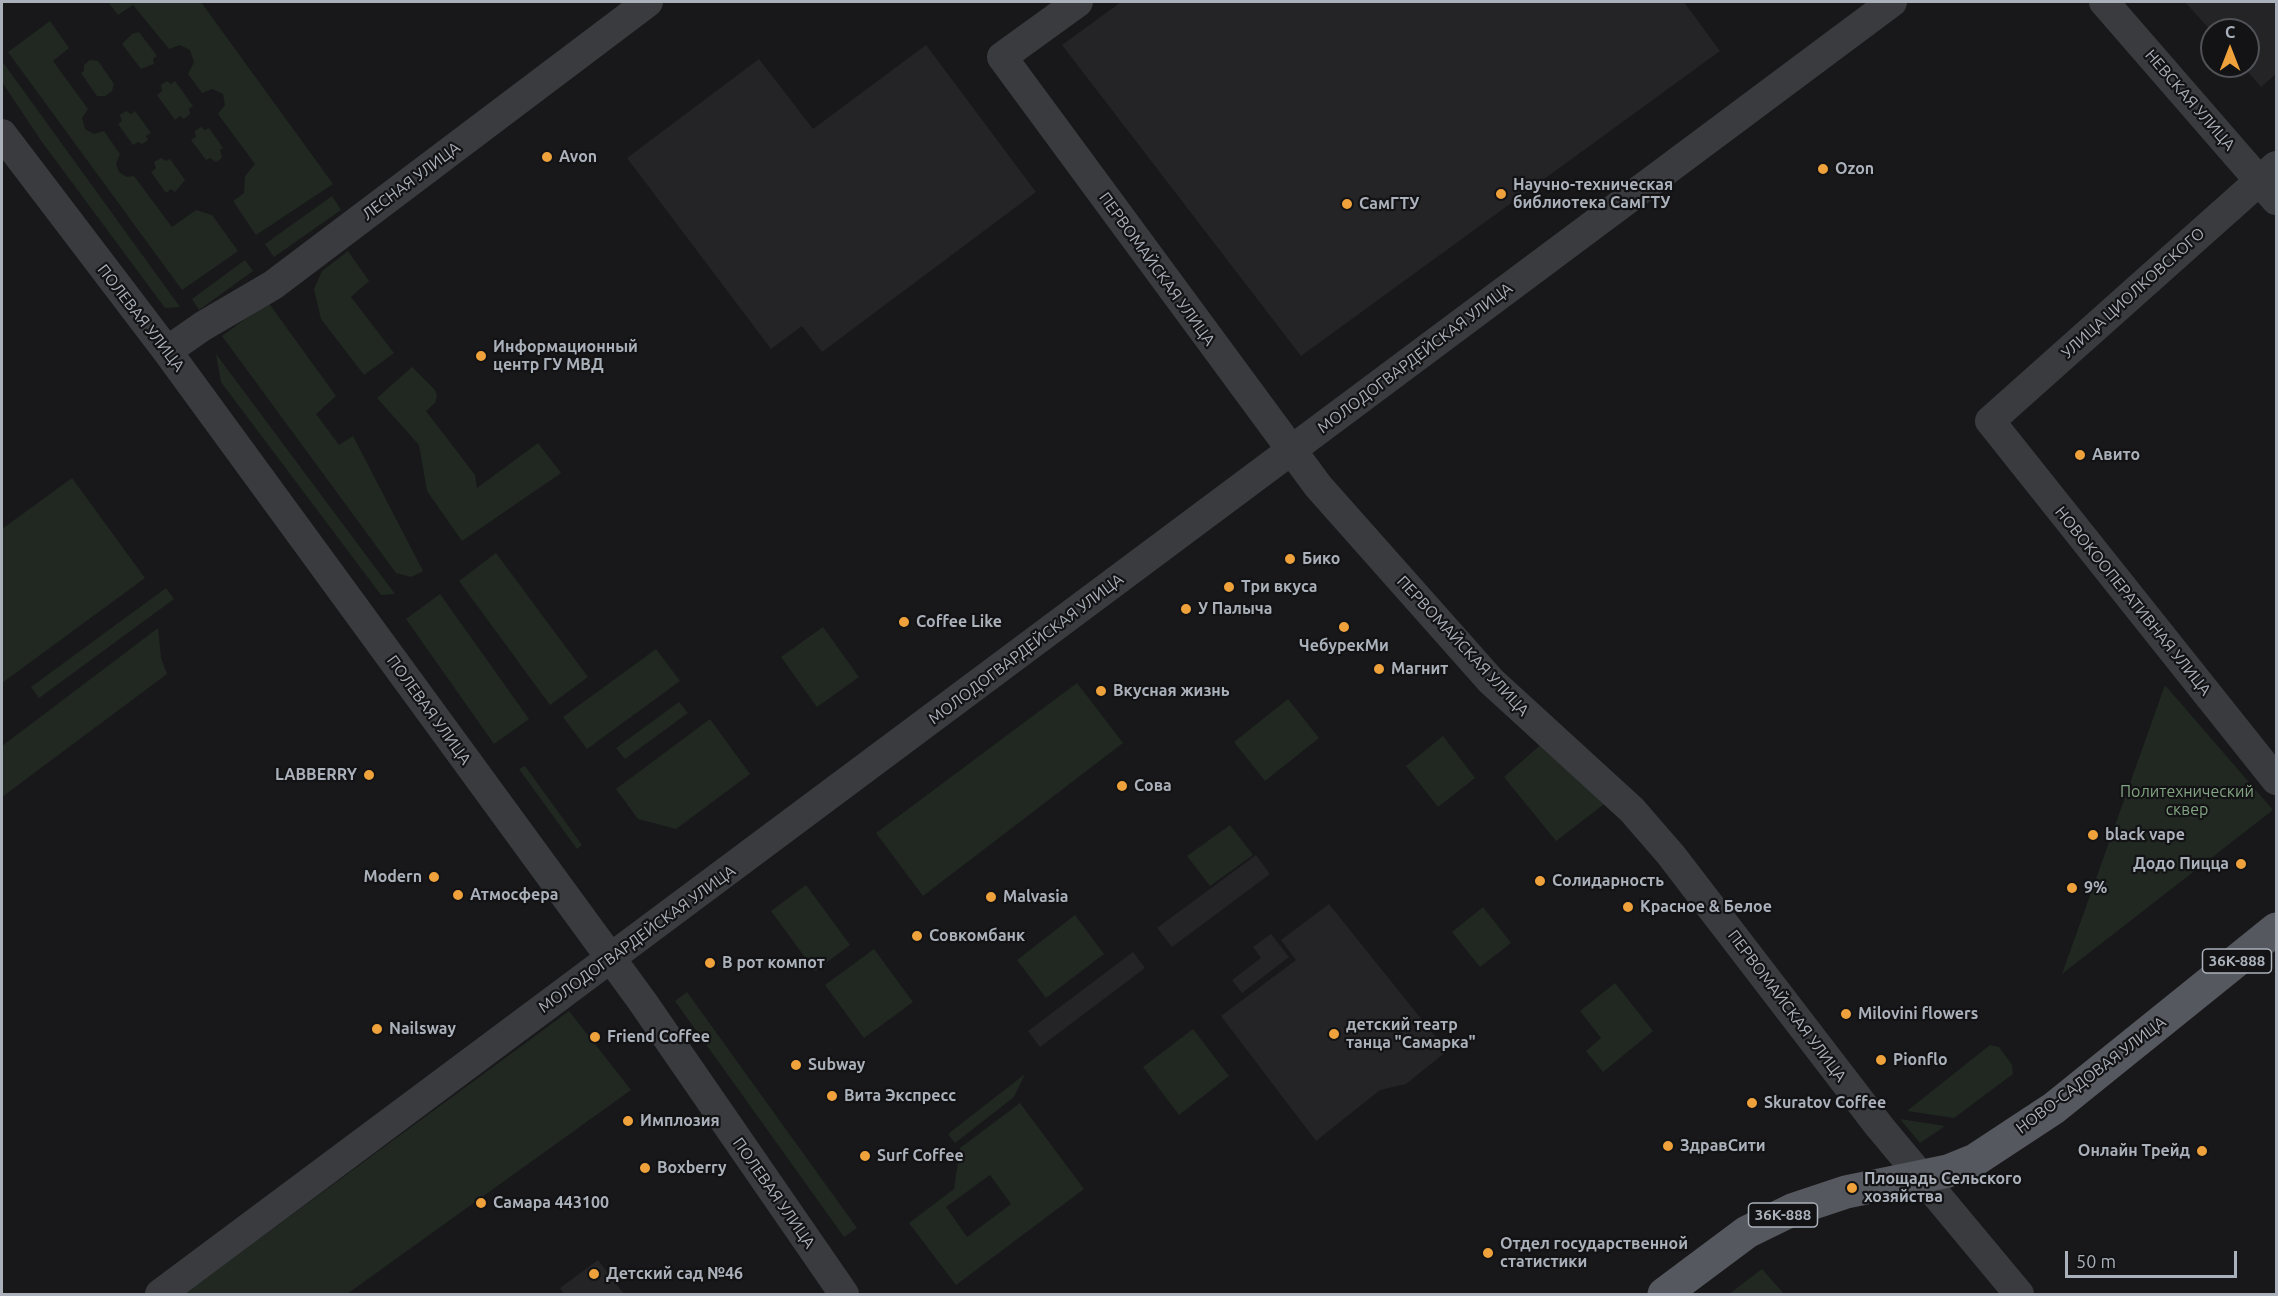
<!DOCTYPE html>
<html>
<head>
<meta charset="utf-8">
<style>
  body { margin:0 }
  #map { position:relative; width:2278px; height:1296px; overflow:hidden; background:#18181a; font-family:Ubuntu,sans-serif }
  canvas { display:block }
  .frame { position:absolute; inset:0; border:3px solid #abb1ba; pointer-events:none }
  .north { position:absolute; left:2200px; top:18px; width:60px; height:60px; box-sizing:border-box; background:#131315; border:2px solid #505257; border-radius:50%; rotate:0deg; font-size:16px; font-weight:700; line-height:24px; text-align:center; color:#abb1ba }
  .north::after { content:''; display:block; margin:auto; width:21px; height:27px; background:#efa23b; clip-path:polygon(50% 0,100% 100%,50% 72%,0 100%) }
  .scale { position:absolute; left:2065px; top:1251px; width:172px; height:27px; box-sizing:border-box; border:3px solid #abb1ba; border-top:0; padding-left:8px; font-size:18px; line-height:21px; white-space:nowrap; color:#abb1ba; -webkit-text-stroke:4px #131315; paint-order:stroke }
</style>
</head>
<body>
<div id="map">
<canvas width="2278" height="1296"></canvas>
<div class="frame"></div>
<div class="north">С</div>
<div class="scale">50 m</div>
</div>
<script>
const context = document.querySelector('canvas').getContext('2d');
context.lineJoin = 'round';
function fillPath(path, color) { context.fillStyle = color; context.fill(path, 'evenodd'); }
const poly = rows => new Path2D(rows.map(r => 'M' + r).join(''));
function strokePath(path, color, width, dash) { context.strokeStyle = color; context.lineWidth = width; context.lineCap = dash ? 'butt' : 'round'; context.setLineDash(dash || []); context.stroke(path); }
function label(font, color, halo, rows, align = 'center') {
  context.font = font + ' Ubuntu,sans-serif'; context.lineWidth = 4.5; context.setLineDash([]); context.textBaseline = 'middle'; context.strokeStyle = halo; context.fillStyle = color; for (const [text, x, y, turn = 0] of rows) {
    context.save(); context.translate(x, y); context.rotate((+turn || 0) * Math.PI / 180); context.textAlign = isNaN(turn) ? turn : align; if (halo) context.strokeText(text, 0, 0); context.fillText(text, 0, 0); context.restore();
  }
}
const built = poly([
  [1121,2,1684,2,1720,51,1301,356,1062,45],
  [2185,2,2276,2,2276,74,2261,87,2243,66,2248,66,2248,30,2212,32],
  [926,45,1036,192,822,352,802,326,771,349,627,158,759,59,813,129],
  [1256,855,1270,874,1172,947,1157,928],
  [1329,904,1447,1051,1406,1084,1380,1090,1316,1141,1221,1016,1296,960,1281,940],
  [1271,934,1289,957,1242,993,1232,980,1261,958,1253,947],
  [1133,952,1145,968,1040,1047,1028,1031],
  [598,1260,624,1294,564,1294,560,1288]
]);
const green = poly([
  [108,2,201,2,333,184,256,235,233,201,244,193,245,176,255,164,218,114,225,105,223,94,212,89,202,93,188,74,194,62,190,50,180,45,169,49,133,5,118,15],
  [50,21,69,48,53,61,88,109,82,118,85,129,94,134,104,131,120,154,116,164,119,172,127,177,134,176,172,227,196,210,212,215,238,251,182,290,8,52],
  [139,32,157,56,153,59,154,64,141,69,122,44,132,34],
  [90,60,98,61,114,84,112,91,105,96,97,96,81,73,84,71,84,65],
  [2,61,180,307,165,308,42,142,2,82],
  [167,81,171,84,175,81,193,106,189,109,190,114,184,119,180,116,175,120,157,95,162,91,161,85],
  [126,111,131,114,135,111,151,133,146,136,148,140,142,144,138,142,133,145,118,124,122,121,120,115],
  [201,127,205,130,209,128,223,148,220,150,222,158,216,162,210,158,206,160,191,140,196,137,195,131],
  [161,158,166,161,170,159,185,180,175,192,171,189,166,193,151,172,156,168,154,162],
  [332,196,341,210,274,257,265,244],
  [348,251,369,281,351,297,394,353,364,375,321,319,314,289,322,271],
  [245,260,253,271,199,310,192,299],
  [268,302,336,396,316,414,339,445,353,436,423,571,411,577,396,573,222,336],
  [216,354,395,594,381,595,221,382],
  [412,367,435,390,437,396,435,403,426,411,475,475,477,488,538,443,561,473,462,541,427,491,419,445,377,398],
  [72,478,145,578,2,683,2,529],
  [496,553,588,677,550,705,459,581],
  [166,588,174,599,39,698,31,687],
  [440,594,529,719,494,744,406,619],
  [823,627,859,677,817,707,781,657],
  [158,628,161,658,167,674,2,797,2,746],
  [656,649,680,681,587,749,563,717],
  [1077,683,1123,743,923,896,876,833],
  [2165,685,2273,810,2062,974],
  [1288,699,1319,738,1265,781,1234,742],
  [679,702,688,713,625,759,616,748],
  [710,719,750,774,676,829,638,819,616,789],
  [1443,736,1475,778,1438,807,1406,766],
  [1545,741,1607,802,1556,841,1504,777],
  [525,766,582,845,577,849,519,769],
  [1230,825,1253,855,1210,886,1187,856],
  [806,885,850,945,815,971,771,911],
  [1483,907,1511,943,1480,967,1452,932],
  [1075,915,1104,954,1046,998,1017,960],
  [874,949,913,1002,864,1038,825,985],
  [1615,983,1653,1031,1603,1072,1586,1051,1601,1038,1580,1011],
  [687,992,857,1228,844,1237,675,1001],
  [569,1011,631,1090,347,1294,184,1294],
  [1193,1029,1229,1076,1179,1115,1143,1067],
  [1990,1045,1999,1047,2012,1065,2013,1074,1954,1118,1907,1111],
  [1025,1074,1014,1097,955,1143,948,1134],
  [1020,1103,1084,1189,956,1285,909,1223,954,1189,960,1148],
  [990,1175,1011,1204,967,1237,946,1207],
  [1900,1119,1945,1126,1920,1143],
  [1762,1269,1784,1294,1729,1294]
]);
const minor = poly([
  [1078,2,1002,57,1318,486,1491,681,1632,810,1671,855,1879,1126,2019,1294],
  [2104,2,2276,200],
  [2,134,167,351,642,1001,844,1294],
  [2276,166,1990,421,2276,780],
  [167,351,203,326,273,285,648,2],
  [160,1294,1892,2]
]);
const major = poly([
  [1664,1294,1747,1232,1792,1210,1846,1192,1948,1171,1975,1160,2054,1108,2276,929]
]);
const markers = [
  [547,157,6,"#efa23b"],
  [1823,169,6,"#efa23b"],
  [1501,194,6,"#efa23b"],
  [1347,204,6,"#efa23b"],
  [481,356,6,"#efa23b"],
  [2080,455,6,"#efa23b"],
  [1290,559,6,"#efa23b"],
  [1229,587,6,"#efa23b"],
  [1186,609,6,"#efa23b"],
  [904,622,6,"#efa23b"],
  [1344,627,6,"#efa23b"],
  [1379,669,6,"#efa23b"],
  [1101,691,6,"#efa23b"],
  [369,775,6,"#efa23b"],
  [1122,786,6,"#efa23b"],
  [2093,835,6,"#efa23b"],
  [2241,864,6,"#efa23b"],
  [434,877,6,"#efa23b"],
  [1540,881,6,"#efa23b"],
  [2072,888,6,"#efa23b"],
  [458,895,6,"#efa23b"],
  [991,897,6,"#efa23b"],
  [1628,907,6,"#efa23b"],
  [917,936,6,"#efa23b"],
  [710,963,6,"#efa23b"],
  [1846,1014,6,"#efa23b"],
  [377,1029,6,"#efa23b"],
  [1334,1034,6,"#efa23b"],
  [595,1037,6,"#efa23b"],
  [1881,1060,6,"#efa23b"],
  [796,1065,6,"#efa23b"],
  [832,1096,6,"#efa23b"],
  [1752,1103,6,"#efa23b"],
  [628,1121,6,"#efa23b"],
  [1668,1146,6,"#efa23b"],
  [2202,1151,6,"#efa23b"],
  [865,1156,6,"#efa23b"],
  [645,1168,6,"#efa23b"],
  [1852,1188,6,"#efa23b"],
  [481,1203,6,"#efa23b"],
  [1488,1253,6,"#efa23b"],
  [594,1274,6,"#efa23b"]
];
const shields = [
  [2237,961,69],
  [1783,1215,69]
];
const shieldNames = [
  ["36К-888",2237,961],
  ["36К-888",1783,1215]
];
const streetNames = [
  ["НЕВСКАЯ УЛИЦА",2190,100,49],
  ["ЛЕСНАЯ УЛИЦА",411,181,-37],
  ["ПЕРВОМАЙСКАЯ УЛИЦА",1157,269,54],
  ["УЛИЦА ЦИОЛКОВСКОГО",2133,293,-42],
  ["ПОЛЕВАЯ УЛИЦА",141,318,52],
  ["МОЛОДОГВАРДЕЙСКАЯ УЛИЦА",1415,358,-37],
  ["НОВОКООПЕРАТИВНАЯ УЛИЦА",2133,601,51],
  ["ПЕРВОМАЙСКАЯ УЛИЦА",1463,646,47],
  ["МОЛОДОГВАРДЕЙСКАЯ УЛИЦА",1026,649,-37],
  ["ПОЛЕВАЯ УЛИЦА",429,710,54],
  ["МОЛОДОГВАРДЕЙСКАЯ УЛИЦА",637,939,-36],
  ["ПЕРВОМАЙСКАЯ УЛИЦА",1787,1006,53],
  ["НОВО-САДОВАЯ УЛИЦА",2091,1075,-37],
  ["ПОЛЕВАЯ УЛИЦА",774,1193,55]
];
const poiNames = [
  ["Avon",559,157],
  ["Ozon",1835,169],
  ["Научно-техническая",1513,185],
  ["библиотека СамГТУ",1513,203],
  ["СамГТУ",1359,204],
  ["Информационный",493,347],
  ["центр ГУ МВД",493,365],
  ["Авито",2092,455],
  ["Бико",1302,559],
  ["Три вкуса",1241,587],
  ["У Палыча",1198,609],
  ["Coffee Like",916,622],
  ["ЧебурекМи",1344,646,"center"],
  ["Магнит",1391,669],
  ["Вкусная жизнь",1113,691],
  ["LABBERRY",357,775,"right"],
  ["Сова",1134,786],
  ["black vape",2105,835],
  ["Додо Пицца",2229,864,"right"],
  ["Modern",422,877,"right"],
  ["Солидарность",1552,881],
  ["9%",2084,888],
  ["Атмосфера",470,895],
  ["Malvasia",1003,897],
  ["Красное & Белое",1640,907],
  ["Совкомбанк",929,936],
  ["В рот компот",722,963],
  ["Milovini flowers",1858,1014],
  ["детский театр",1346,1025],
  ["танца \"Самарка\"",1346,1043],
  ["Nailsway",389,1029],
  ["Friend Coffee",607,1037],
  ["Pionflo",1893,1060],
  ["Subway",808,1065],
  ["Вита Экспресс",844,1096],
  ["Skuratov Coffee",1764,1103],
  ["Имплозия",640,1121],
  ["ЗдравСити",1680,1146],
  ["Онлайн Трейд",2190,1151,"right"],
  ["Surf Coffee",877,1156],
  ["Boxberry",657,1168],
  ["Площадь Сельского",1864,1179],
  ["хозяйства",1864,1197],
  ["Самара 443100",493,1203],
  ["Отдел государственной",1500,1244],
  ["статистики",1500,1262],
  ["Детский сад №46",606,1274]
];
const parkNames = [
  ["Политехнический",2187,792],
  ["сквер",2187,810]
];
fillPath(built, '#242427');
fillPath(green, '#202821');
strokePath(minor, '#393b3f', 30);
strokePath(major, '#55585e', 33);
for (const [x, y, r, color] of markers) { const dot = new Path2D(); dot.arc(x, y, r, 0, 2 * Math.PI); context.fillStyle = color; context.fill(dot); strokePath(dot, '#131315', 2); }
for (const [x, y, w] of shields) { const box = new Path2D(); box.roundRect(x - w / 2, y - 12, w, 24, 4.5); context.fillStyle = '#131315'; context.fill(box); strokePath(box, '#abb1ba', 1.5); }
label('bold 15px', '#abb1ba', null, shieldNames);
label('16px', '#abb1ba', '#131315', streetNames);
label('bold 16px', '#abb1ba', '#131315', poiNames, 'left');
label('16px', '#83a482', '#131315', parkNames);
</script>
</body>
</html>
